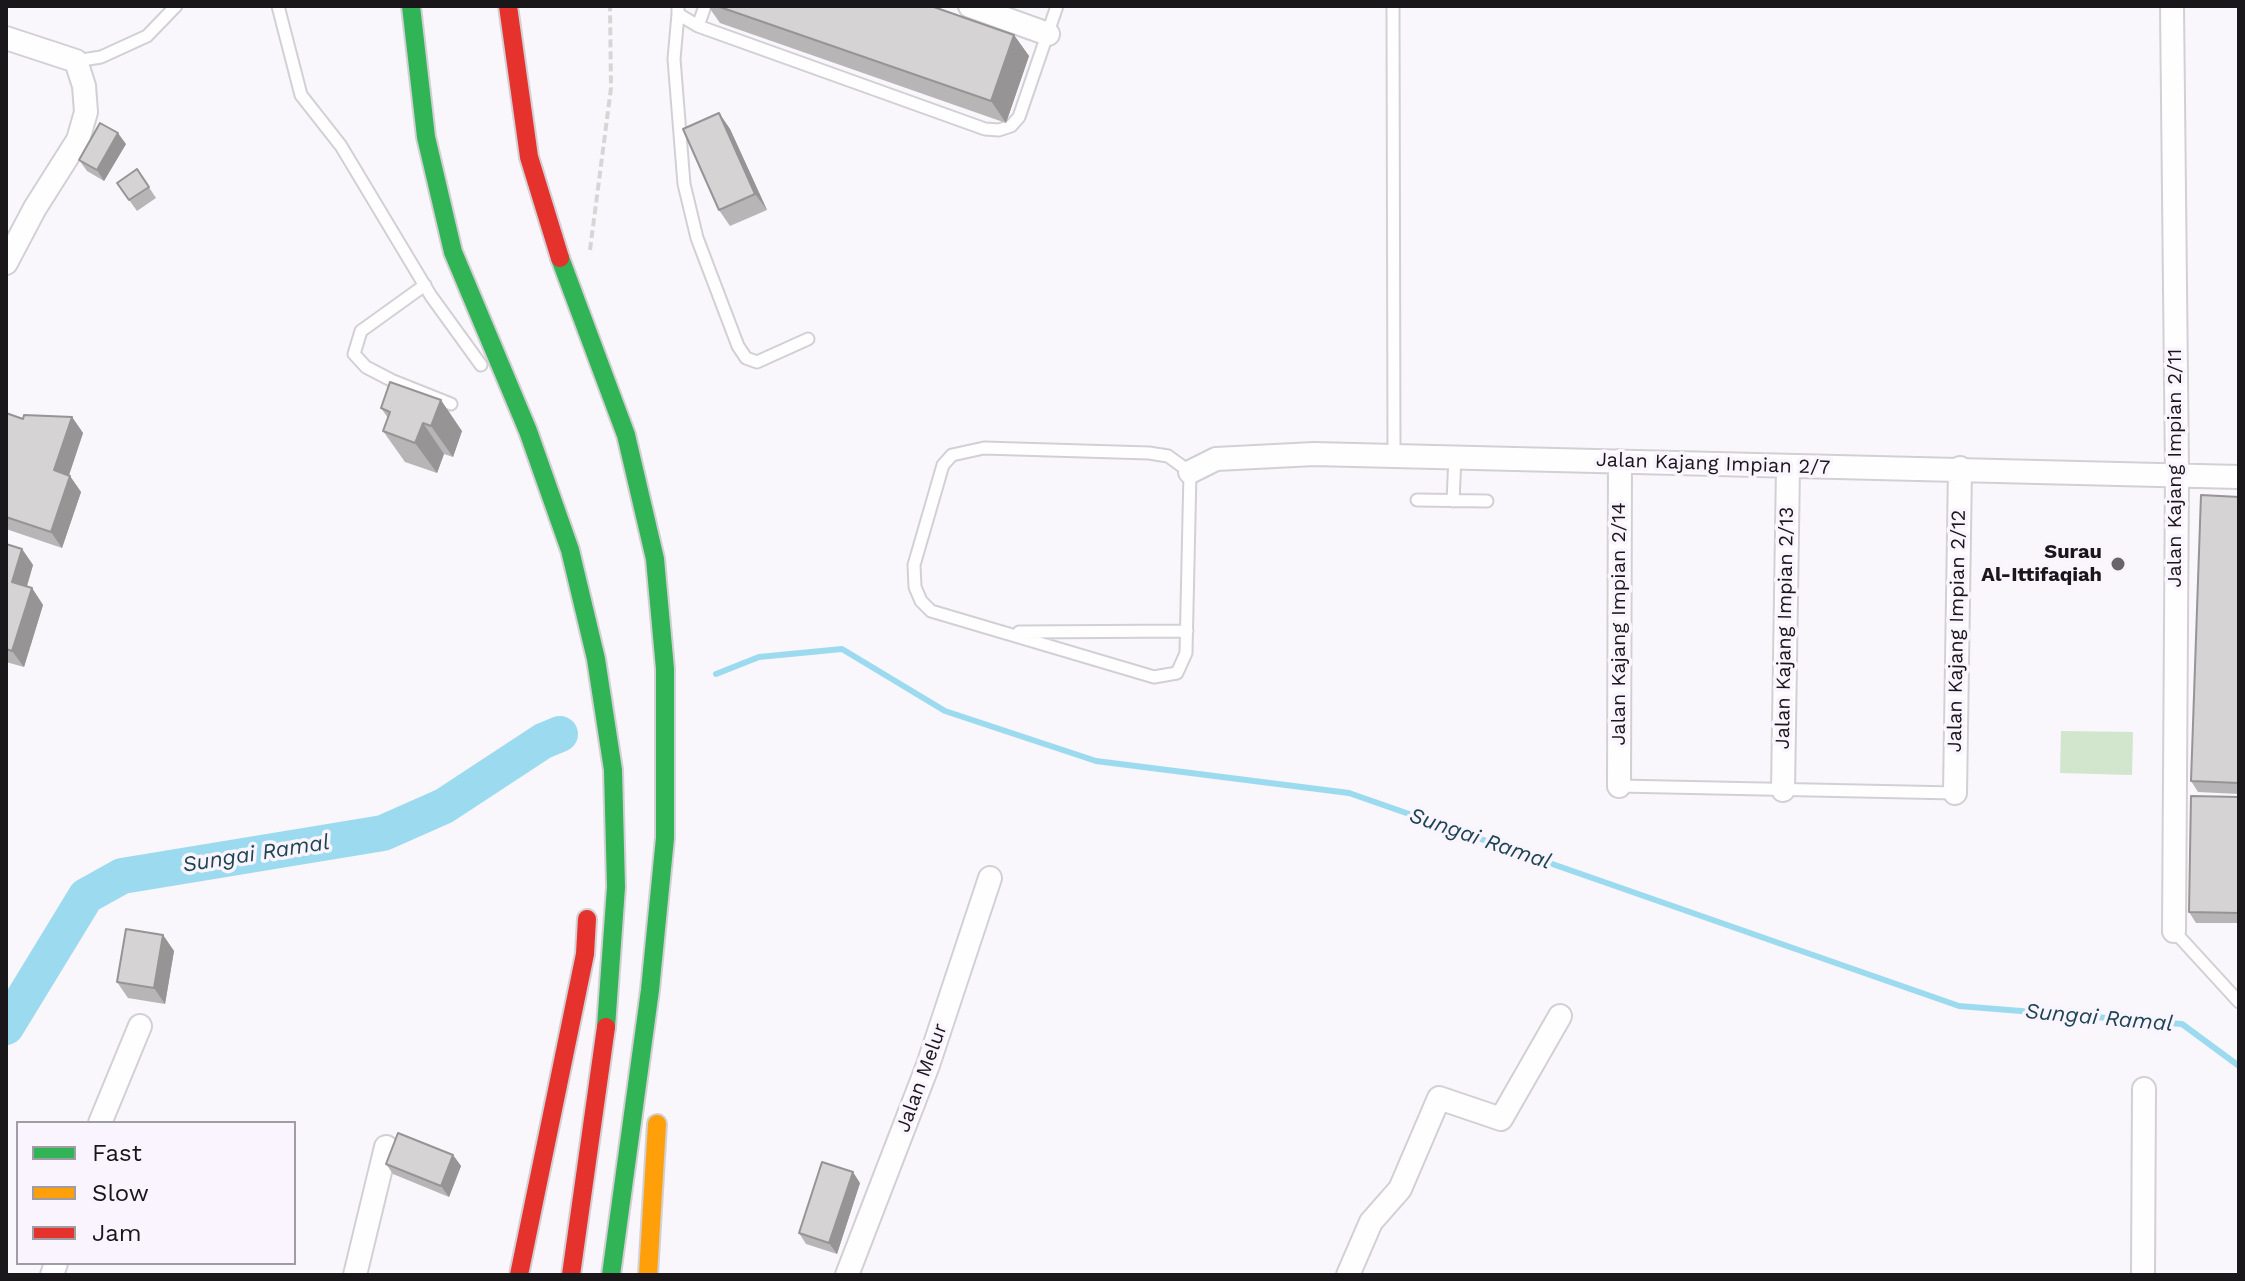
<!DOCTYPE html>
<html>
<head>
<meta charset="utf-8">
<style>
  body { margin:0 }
  #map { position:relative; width:2245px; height:1281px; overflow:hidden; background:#f9f6fc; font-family:"Work Sans",sans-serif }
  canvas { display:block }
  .frame { position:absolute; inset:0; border:8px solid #1a171b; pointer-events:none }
  .legend { position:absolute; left:16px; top:1121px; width:280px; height:144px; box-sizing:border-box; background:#f9f4fe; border:2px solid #a09ca3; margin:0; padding:10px 14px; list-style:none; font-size:24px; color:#1a171b }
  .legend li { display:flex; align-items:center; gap:16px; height:40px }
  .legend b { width:40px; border:2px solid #a09ca3 }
</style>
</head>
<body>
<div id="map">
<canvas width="2245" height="1281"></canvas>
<div class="frame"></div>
<ul class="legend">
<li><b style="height:10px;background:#30b455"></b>Fast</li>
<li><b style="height:10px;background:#ff9f0a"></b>Slow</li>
<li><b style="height:10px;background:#e5322d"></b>Jam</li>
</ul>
</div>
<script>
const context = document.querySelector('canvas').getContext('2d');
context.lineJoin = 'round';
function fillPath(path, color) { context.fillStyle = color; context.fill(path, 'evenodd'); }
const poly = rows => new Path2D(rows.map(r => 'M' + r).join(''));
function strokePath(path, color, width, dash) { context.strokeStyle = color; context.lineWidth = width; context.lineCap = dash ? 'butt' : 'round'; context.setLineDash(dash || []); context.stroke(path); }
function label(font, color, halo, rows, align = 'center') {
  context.font = font + ' "Work Sans",sans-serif'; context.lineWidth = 7; context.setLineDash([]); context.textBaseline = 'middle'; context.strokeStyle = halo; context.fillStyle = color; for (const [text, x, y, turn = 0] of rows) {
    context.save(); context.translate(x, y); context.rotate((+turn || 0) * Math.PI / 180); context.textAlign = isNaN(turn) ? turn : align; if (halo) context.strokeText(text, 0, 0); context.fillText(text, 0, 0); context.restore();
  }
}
const green = poly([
  [2061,731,2133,732,2132,775,2060,773]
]);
const stream = poly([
  [716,674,759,657,842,649,945,711,1096,761,1349,793,1959,1006,2182,1024,2239,1066]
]);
const river = poly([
  [6,1027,86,896,122,876,383,833,444,806,543,741,560,734]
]);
const path = poly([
  [590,250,611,88,610,6]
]);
const lane = poly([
  [278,6,301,95,341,146,431,296,481,365],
  [678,6,678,14,698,26,985,129,999,130,1011,126,1019,117,1057,6],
  [1393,6,1394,455],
  [678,14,674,59,684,184,697,238,738,346,746,358,757,362,808,339],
  [698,26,705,6],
  [76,61,101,57,147,36,176,6],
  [425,285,361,331,354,354,366,367,391,380,451,404],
  [984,448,1149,453,1168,456,1190,472,1186,653,1177,673,1154,677,931,611,921,601,915,587,914,565,943,465,952,455,984,448],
  [1417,500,1487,501],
  [1453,501,1455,457],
  [1019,632,1187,631],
  [1619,786,1955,793],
  [2174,931,2239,1002]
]);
const street = poly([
  [970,6,1048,34],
  [2172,6,2177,473,2174,931],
  [6,38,76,61,84,86,86,112,78,140,35,208,6,263],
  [1190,472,1216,459,1314,454,2239,477],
  [1619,786,1620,461],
  [1783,790,1788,467],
  [1955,793,1960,468],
  [100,1123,140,1026],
  [52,1275,56,1263],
  [355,1275,386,1147],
  [847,1275,928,1065,990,878],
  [1348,1275,1371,1222,1400,1189,1439,1098,1501,1119,1560,1016],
  [2143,1275,2144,1089]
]);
const fast = poly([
  [411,6,426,137,453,252,528,431,570,550,596,659,613,770,616,887,606,1027],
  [560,258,626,435,655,559,665,669,665,838,650,990,611,1275]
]);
const slow = poly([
  [648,1275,657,1124]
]);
const jam = poly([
  [508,6,529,157,560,258],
  [519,1275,585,954,587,919],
  [571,1275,606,1027]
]);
const wall = poly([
  [708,6,931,6,1014,35,1029,56,1006,123,720,23],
  [719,113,730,129,767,210,730,226,719,210],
  [126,144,104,181,87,171,79,160],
  [137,169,156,198,137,211,117,183],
  [381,408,462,431,453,457,444,454,437,473,405,462,383,431,388,418],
  [6,413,23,419,72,417,83,433,69,475,81,492,62,548,6,529],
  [2239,497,2239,794,2198,792,2191,781],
  [6,544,22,549,33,565,27,587,32,588,43,605,24,667,6,662],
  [2239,797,2239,923,2196,923,2189,912],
  [163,935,174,951,165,1004,128,998,117,982],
  [453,1155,461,1166,449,1197,393,1174,386,1164],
  [860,1183,837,1254,806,1244,799,1233]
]);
const shadedWall = poly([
  [1014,35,1029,56,1006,123,991,101],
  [719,113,730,129,767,210,755,194],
  [118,133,126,144,104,181,97,170],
  [441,400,462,431,453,457,431,426],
  [72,417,83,433,65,487,54,470],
  [423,423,444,454,437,473,415,443],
  [70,476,81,492,62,548,51,532],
  [22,549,33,565,23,598,12,582],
  [32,588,43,605,24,667,12,651],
  [163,935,174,951,165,1004,154,988],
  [453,1155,461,1166,449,1197,441,1186],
  [853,1172,860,1183,837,1254,829,1243]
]);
const building = poly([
  [717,6,931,6,1014,35,991,101,717,6],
  [719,113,755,194,719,210,683,129,719,113],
  [100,123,118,133,97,170,79,160,100,123],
  [137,169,149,187,129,200,117,183,137,169],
  [390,382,441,400,431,426,423,423,415,443,383,431,390,412,381,408,390,382],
  [6,413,23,419,24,415,72,417,54,470,70,476,51,532,6,517,6,413],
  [2201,495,2239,497,2239,783,2191,781,2201,495],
  [6,544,22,549,12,582,32,588,12,651,6,649,6,544],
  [2191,796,2239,797,2239,913,2189,912,2191,796],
  [126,929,163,935,154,988,117,982,126,929],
  [398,1133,453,1155,441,1186,386,1164,398,1133],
  [822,1162,853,1172,829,1243,799,1233,822,1162]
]);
const markers = [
  [2118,564,8,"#68656a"]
];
const streetNames = [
  ["Jalan Kajang Impian 2/7",1713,464,2],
  ["Jalan Kajang Impian 2/11",2175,468,-90],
  ["Jalan Kajang Impian 2/14",1619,624,-90],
  ["Jalan Kajang Impian 2/13",1785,628,-89],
  ["Jalan Kajang Impian 2/12",1957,631,-89],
  ["Jalan Melur",922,1078,-70]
];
const poiNames = [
  ["Surau",2102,552],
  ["Al-Ittifaqiah",2102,575]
];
const waterNames = [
  ["Sungai Ramal",1480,839,19],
  ["Sungai Ramal",256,854,-9],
  ["Sungai Ramal",2099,1018,5]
];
fillPath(green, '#d2e5cd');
strokePath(stream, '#9cdbef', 6);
strokePath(river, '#9cdbef', 36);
strokePath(lane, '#d3d0d5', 15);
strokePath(street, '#d3d0d5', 26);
strokePath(fast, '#d3d0d5', 22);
strokePath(slow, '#d3d0d5', 22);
strokePath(jam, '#d3d0d5', 22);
strokePath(path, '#d6d6d7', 4, [8, 4]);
strokePath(lane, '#fefeff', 11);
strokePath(street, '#fefeff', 22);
strokePath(fast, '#30b455', 18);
strokePath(slow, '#ff9f0a', 18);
strokePath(jam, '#e5322d', 18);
fillPath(wall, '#b8b5b6');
fillPath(shadedWall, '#969494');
fillPath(building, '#d6d3d4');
strokePath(building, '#969494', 2);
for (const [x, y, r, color] of markers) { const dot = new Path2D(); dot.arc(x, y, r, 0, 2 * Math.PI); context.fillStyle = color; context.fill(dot); strokePath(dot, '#f9f4fe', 3); }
label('20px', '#1a171b', '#f9f4fe', streetNames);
label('bold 20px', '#1a171b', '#f9f4fe', poiNames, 'right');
label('italic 22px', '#1c4551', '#f9f4fe', waterNames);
</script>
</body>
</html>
